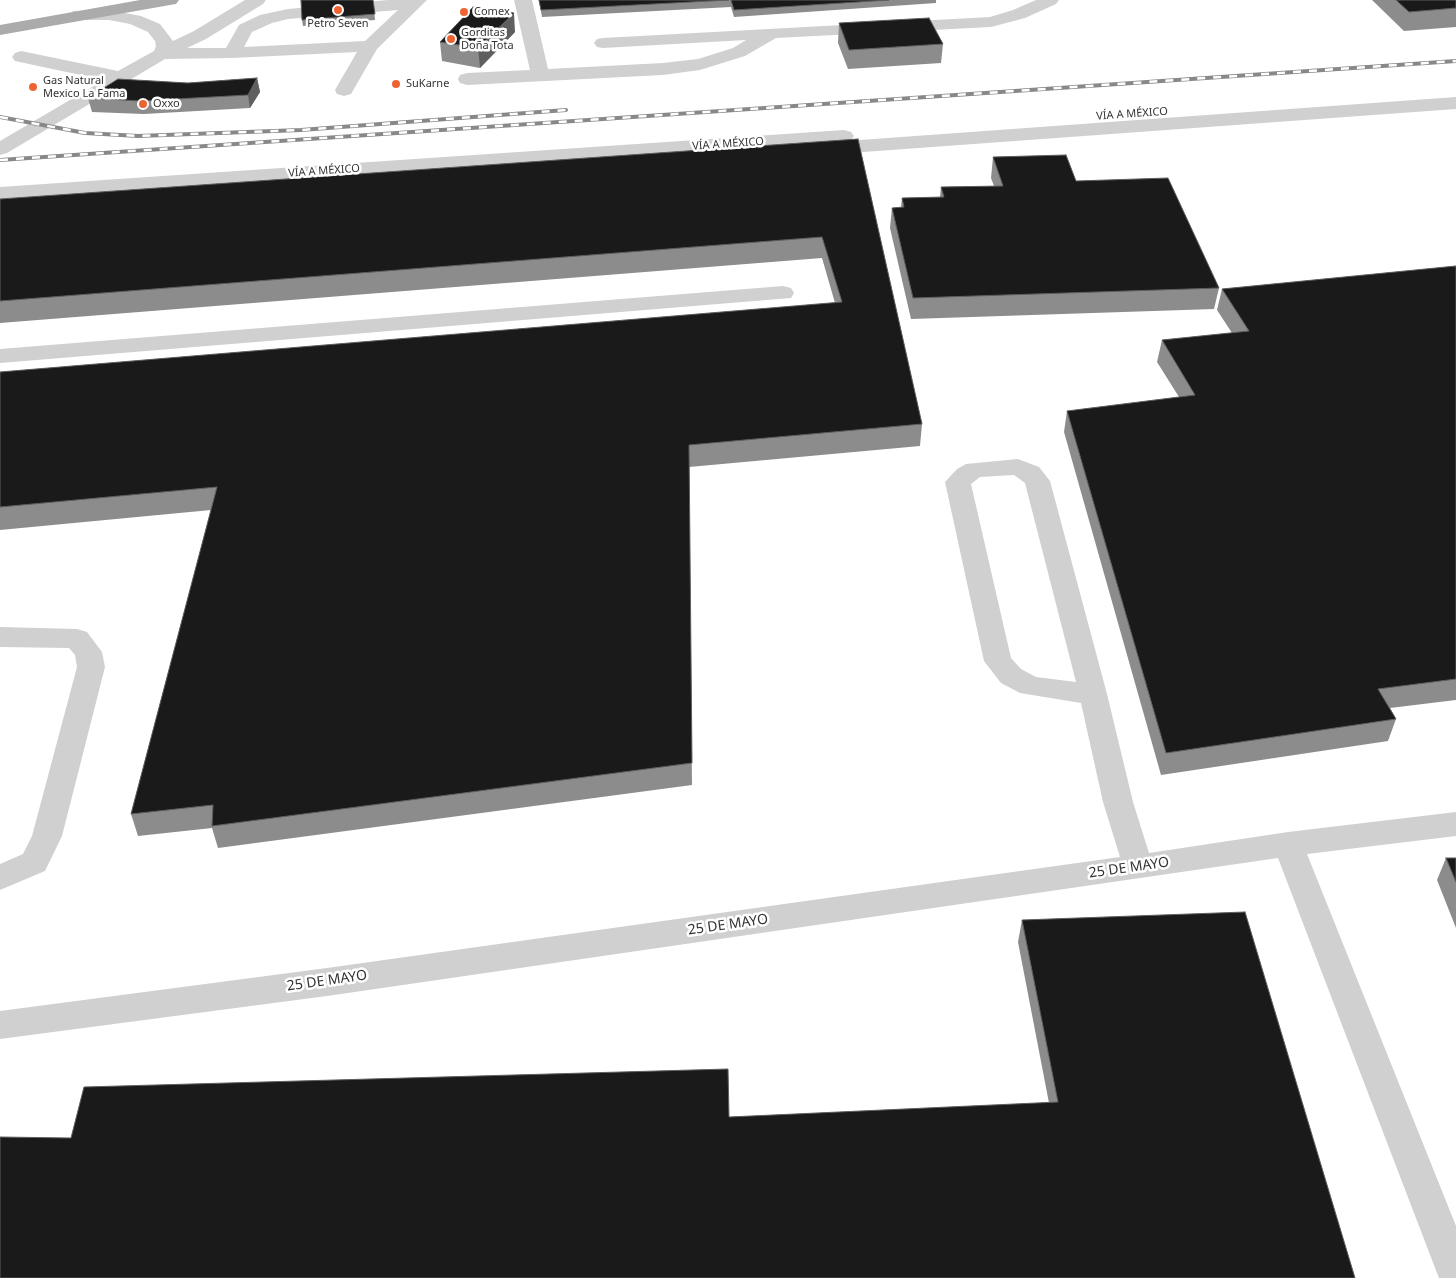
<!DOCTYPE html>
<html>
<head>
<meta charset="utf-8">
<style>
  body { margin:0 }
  canvas { display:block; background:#fff }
</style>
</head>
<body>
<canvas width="1456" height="1278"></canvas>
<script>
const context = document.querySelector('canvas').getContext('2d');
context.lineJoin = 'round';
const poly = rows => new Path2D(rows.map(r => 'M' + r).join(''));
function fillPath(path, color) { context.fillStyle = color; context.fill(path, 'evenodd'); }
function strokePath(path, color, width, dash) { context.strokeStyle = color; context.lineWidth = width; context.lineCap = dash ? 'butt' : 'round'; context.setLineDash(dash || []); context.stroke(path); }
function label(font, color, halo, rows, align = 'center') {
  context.font = font + ' "Noto Sans",sans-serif'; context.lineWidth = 5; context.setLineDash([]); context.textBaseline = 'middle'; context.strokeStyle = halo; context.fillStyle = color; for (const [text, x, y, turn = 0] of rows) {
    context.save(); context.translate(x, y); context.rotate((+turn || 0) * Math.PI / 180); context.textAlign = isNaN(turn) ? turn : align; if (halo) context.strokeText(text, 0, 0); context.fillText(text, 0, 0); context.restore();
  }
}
const minor = poly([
  [245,0,266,0,263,4,206,39,187,48,226,48,239,25,260,15,288,9,388,0,427,0,377,49,351,94,344,96,337,94,335,90,357,52,232,58,165,59,7,153,0,155,0,141,104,80,15,61,12,57,15,53,21,51,118,71,154,51,156,46,155,41,148,32,130,24,109,20,79,20,73,19,70,15,73,11,109,10,141,16,160,24,173,41,194,31,245,0],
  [398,10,365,41,244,47,252,32,272,23,288,19,398,10],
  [514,0,532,0,548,69,663,63,698,59,733,48,746,40,603,48,597,47,594,43,597,39,603,38,990,17,1013,10,1036,0,1059,0,1056,4,1025,18,991,27,776,38,745,56,700,70,663,75,467,85,460,83,458,79,460,75,467,73,530,70,514,0],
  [1456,97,1456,109,822,155,815,153,812,149,815,145,820,143,0,199,0,187,844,130,851,132,854,136,851,140,846,141,1456,97],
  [783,286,791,288,794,293,791,298,0,363,0,349,783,286],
  [1018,459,1039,467,1050,481,1107,694,1133,802,1149,853,1288,832,1456,812,1456,836,1307,854,1456,1226,1456,1278,1439,1278,1437,1273,1278,858,327,996,0,1039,0,1011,327,968,1120,857,1103,802,1081,703,1020,693,1001,683,984,661,945,482,957,469,966,464,1018,459],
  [1014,475,1025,483,1076,682,1036,677,1021,669,1011,658,971,484,980,477,1014,475],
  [0,627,77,629,87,632,102,652,105,667,62,836,45,871,0,890,0,864,23,854,32,836,77,667,75,655,69,648,0,647,0,627]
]);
const major = poly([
  [140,0,179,0,176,4,170,5,0,35,0,25,140,0]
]);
const rail = poly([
  [0,117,85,133,138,136,301,130,566,110],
  [0,160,1456,61]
]);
const wall = poly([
  [373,0,375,20,303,26,302,20],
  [539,0,936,0,936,3,734,17,731,7,542,17],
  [1372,0,1456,0,1456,27,1404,31],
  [839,23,943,44,941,63,848,69,838,43],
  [515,32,480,68,442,61,440,42],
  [257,78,260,92,250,108,144,114,92,112,88,98,188,83],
  [858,139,922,424,920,446,689,467,692,785,218,848,212,828,138,836,131,814,211,510,0,530,0,372,835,303,822,258,0,323,0,199],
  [993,157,1076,181,1219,288,1214,309,911,319,890,228,892,208,901,207,902,198,940,197,941,187,994,186,991,178],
  [1456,266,1456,700,1390,708,1396,719,1388,741,1161,775,1064,432,1067,411,1179,397,1157,362,1162,340,1232,333,1217,310,1222,289],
  [1446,858,1456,858,1456,928,1437,880],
  [1022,920,1355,1278,71,1138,729,1117,1049,1103,1018,942]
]);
const shadedWall = poly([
  [514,13,515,32,480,68,478,48],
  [257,78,260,92,250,108,248,95]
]);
const building = poly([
  [301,0,373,0,375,14,302,20,301,0],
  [539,0,729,0,541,10,539,0],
  [731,0,889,0,734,10,731,0],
  [1396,0,1456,0,1456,8,1409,12,1396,0],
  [473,7,514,13,478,48,440,42,473,7],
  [929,18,943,44,849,50,839,23,929,18],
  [257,78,248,95,140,101,88,98,118,79,188,83,257,78],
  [858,139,922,424,689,445,692,763,212,826,213,805,131,814,217,487,0,507,0,372,842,302,822,237,0,301,0,199,858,139],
  [1066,155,1076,181,1168,178,1219,288,913,298,892,208,904,207,902,198,944,197,941,187,1003,186,993,157,1066,155],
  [1456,266,1456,679,1378,689,1396,719,1166,753,1067,411,1195,395,1162,340,1249,331,1222,289,1456,266],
  [1446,858,1456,858,1456,882,1446,858],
  [1245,912,1355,1278,0,1278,0,1137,71,1138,84,1087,728,1069,729,1117,1058,1102,1022,920,1245,912]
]);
const markers = [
  [338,10,5,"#ed6432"],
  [464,12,5,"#ed6432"],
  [451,39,5,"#ed6432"],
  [396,84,5,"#ed6432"],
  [33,87,5,"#ed6432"],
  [143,104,5,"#ed6432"]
];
const farPoinames = [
  ["Comex",474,12],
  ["Petro Seven",338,24,"center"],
  ["Gorditas",461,33],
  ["Doña Tota",461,46],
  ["Gas Natural",43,81],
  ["Mexico La Fama",43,94],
  ["SuKarne",406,84],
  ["Oxxo",153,104]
];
const farStreetnames = [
  ["VÍA A MÉXICO",1132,114,-4],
  ["VÍA A MÉXICO",728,144,-4],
  ["VÍA A MÉXICO",324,171,-4]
];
const streetNames = [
  ["25 DE MAYO",1129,868,-8],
  ["25 DE MAYO",728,925,-8],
  ["25 DE MAYO",327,981,-8]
];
fillPath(minor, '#d0d0d0');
fillPath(major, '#ababab');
strokePath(rail, '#888', 4);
strokePath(rail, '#fff', 2.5, [8]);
fillPath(wall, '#8c8c8c');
fillPath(shadedWall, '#5f5f5f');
fillPath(building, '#1a1a1a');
strokePath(building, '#5f5f5f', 1);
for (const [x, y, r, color] of markers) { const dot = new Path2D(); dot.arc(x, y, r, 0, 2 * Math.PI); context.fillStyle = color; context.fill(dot); strokePath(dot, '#fff', 2); }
label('11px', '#333', '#fff', farPoinames, 'left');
label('11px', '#333', '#fff', farStreetnames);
label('14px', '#333', '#fff', streetNames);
</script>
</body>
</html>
